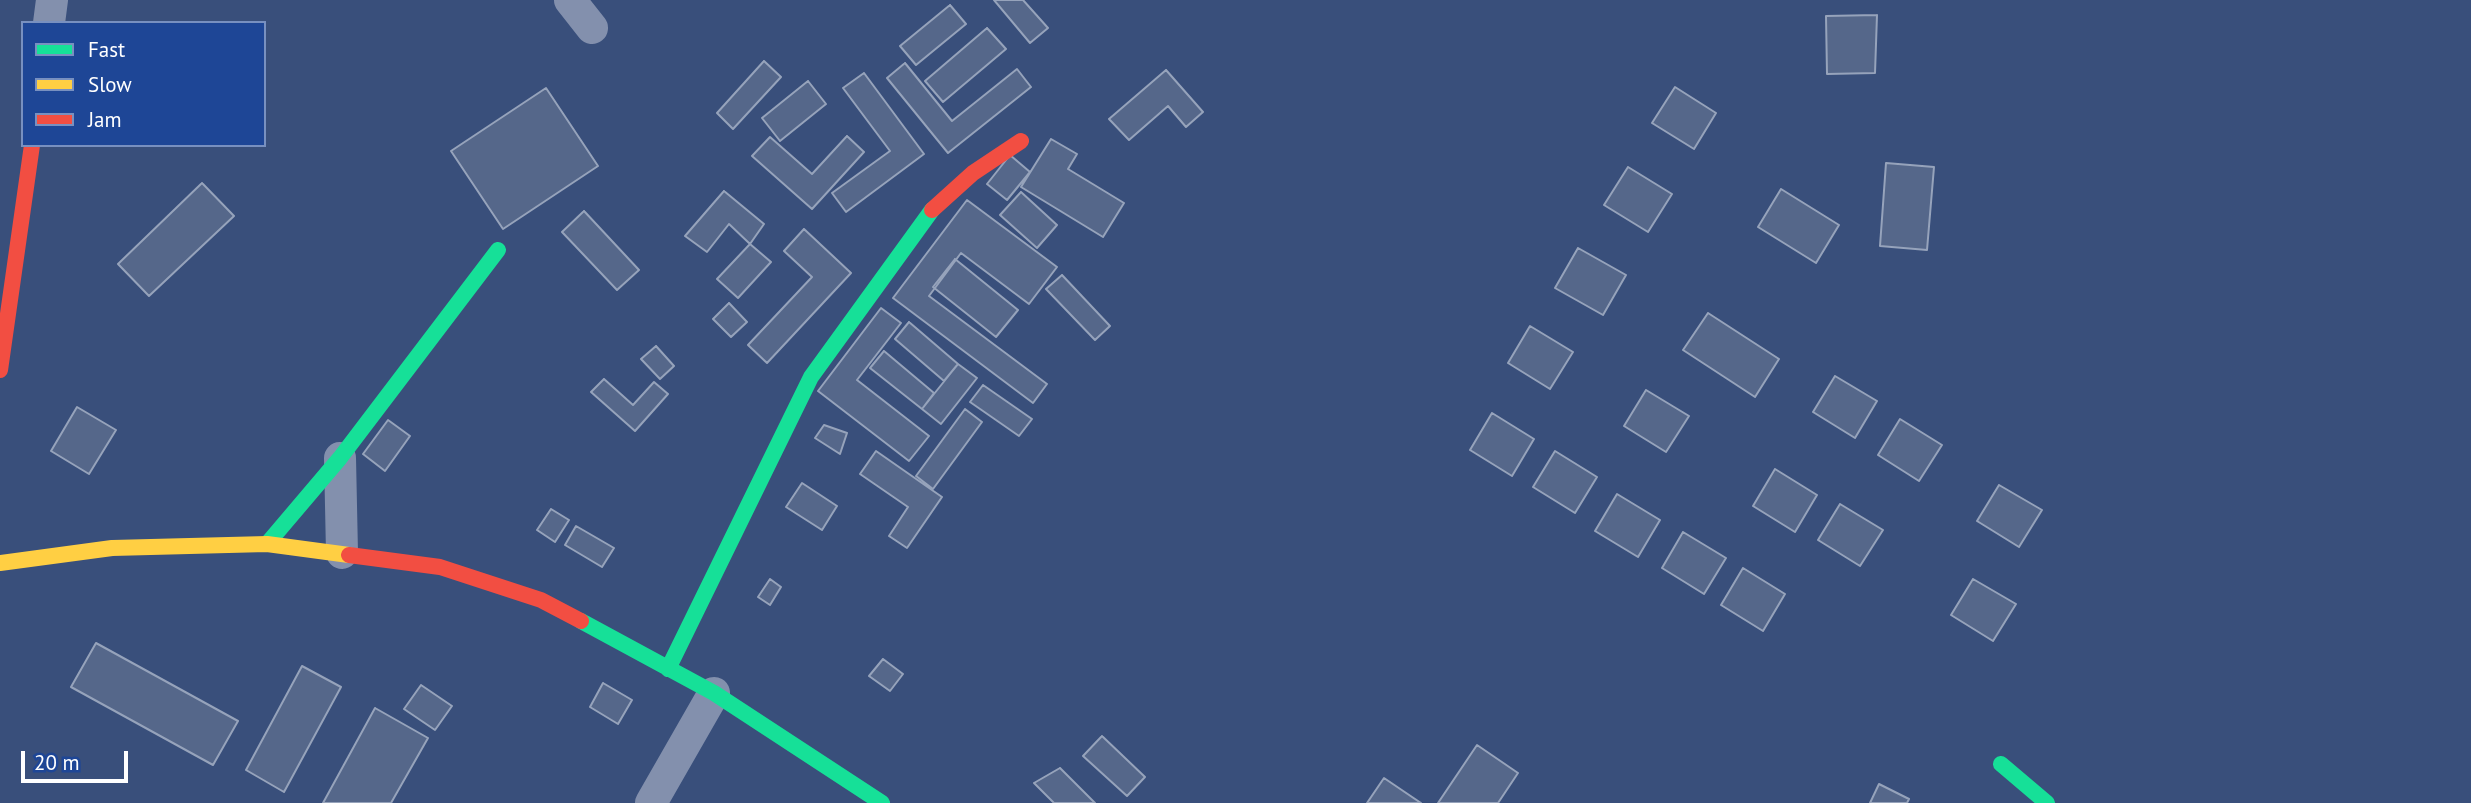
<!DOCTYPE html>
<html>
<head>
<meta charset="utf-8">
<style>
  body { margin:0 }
  #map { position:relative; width:2471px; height:803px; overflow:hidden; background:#394f7b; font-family:"PT Sans",sans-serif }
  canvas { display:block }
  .legend { position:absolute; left:21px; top:21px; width:245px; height:126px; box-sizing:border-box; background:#1e4696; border:2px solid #7890c0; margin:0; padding:9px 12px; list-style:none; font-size:21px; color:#fff }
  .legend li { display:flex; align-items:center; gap:14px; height:35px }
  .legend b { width:35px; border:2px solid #7890c0 }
  .scale { position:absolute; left:21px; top:751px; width:107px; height:32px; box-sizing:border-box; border:4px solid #fff; border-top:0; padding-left:9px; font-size:21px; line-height:24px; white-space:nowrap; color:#fff; -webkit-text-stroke:5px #1e4696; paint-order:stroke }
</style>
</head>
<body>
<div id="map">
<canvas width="2471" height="803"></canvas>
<ul class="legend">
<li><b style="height:9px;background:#16e098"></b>Fast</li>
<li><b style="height:9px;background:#ffcf43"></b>Slow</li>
<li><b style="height:9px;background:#f24e42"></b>Jam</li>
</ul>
<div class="scale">20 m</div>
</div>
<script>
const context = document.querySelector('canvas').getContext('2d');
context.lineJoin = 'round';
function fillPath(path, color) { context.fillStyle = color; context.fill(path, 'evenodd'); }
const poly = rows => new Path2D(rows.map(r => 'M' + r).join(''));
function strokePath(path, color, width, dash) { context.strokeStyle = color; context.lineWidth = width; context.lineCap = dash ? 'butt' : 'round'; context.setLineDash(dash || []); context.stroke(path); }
const building = poly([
  [994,0,1023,0,1048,28,1030,43,994,0],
  [950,5,966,24,916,65,900,46,950,5],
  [1877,15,1875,73,1827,74,1826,16,1877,15],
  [987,28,1006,49,943,102,925,81,987,28],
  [764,61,781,77,733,129,717,113,764,61],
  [905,63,952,121,1017,69,1031,87,948,153,887,78,905,63],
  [1166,70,1203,112,1186,127,1168,106,1129,140,1109,119,1166,70],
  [864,73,924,154,846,212,832,193,890,151,843,88,864,73],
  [808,81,826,104,780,141,762,118,808,81],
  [1675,87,1716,113,1694,149,1652,123,1675,87],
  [546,88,598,166,503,229,451,151,546,88],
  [847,136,864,152,812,209,752,156,770,137,812,174,847,136],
  [1051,139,1077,154,1068,169,1124,203,1103,237,1021,187,1051,139],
  [1010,155,1030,172,1007,200,987,184,1010,155],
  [1886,163,1934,167,1927,250,1880,246,1886,163],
  [1628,167,1672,194,1648,232,1604,205,1628,167],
  [202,183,234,216,149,296,118,264,202,183],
  [1781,189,1839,225,1816,263,1758,227,1781,189],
  [724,191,764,224,750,244,729,224,707,252,685,236,724,191],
  [1021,192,1057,225,1037,248,1000,215,1021,192],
  [967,200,1057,267,1029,304,961,253,929,296,1047,384,1033,403,893,298,967,200],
  [584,211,639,270,617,290,562,232,584,211],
  [804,229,851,273,767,363,748,345,812,277,784,251,804,229],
  [750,244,771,262,738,298,717,279,750,244],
  [1578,248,1626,275,1603,315,1555,288,1578,248],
  [955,259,1018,310,996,337,933,287,955,259],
  [1062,275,1110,326,1095,340,1046,289,1062,275],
  [729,303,747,322,731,337,713,319,729,303],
  [881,308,901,323,857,380,929,436,909,461,818,391,881,308],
  [1708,313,1779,359,1755,397,1683,350,1708,313],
  [909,322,958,364,944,381,895,339,909,322],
  [1530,326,1573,352,1550,389,1508,363,1530,326],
  [656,346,674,366,660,379,641,359,656,346],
  [884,351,934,393,922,409,870,368,884,351],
  [958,364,977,378,941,424,922,409,958,364],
  [1835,376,1877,401,1855,438,1813,412,1835,376],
  [604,379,633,405,654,382,668,394,635,431,591,392,604,379],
  [983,385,1032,419,1019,436,970,402,983,385],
  [1646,390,1689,416,1666,452,1624,426,1646,390],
  [77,407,116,430,89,474,51,451,77,407],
  [965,409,982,422,933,489,916,476,965,409],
  [1492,413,1534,439,1512,476,1470,450,1492,413],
  [1900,419,1942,445,1919,481,1878,455,1900,419],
  [388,420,410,436,385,471,363,454,388,420],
  [824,425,847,433,840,454,815,438,824,425],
  [876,451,942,497,907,548,889,536,908,507,860,474,876,451],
  [1555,451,1597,477,1575,513,1533,487,1555,451],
  [1775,469,1817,495,1795,532,1753,506,1775,469],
  [802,483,837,506,822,530,786,507,802,483],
  [1999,485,2042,510,2019,547,1977,521,1999,485],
  [1617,494,1660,520,1638,557,1595,531,1617,494],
  [1840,504,1883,530,1860,566,1818,540,1840,504],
  [551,509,569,520,555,542,537,530,551,509],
  [576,526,614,548,602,567,565,545,576,526],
  [1683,532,1726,558,1704,594,1662,568,1683,532],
  [1743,568,1785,594,1763,631,1721,605,1743,568],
  [770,579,781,587,770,605,758,597,770,579],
  [1973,579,2016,604,1993,641,1951,615,1973,579],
  [96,643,238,721,213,765,71,687,96,643],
  [883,659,903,674,890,691,869,676,883,659],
  [302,666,341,687,284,792,246,770,302,666],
  [603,683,632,700,618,724,590,707,603,683],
  [421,685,452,706,435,730,404,709,421,685],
  [375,708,428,738,391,803,323,803,375,708],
  [1102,736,1145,777,1127,796,1083,756,1102,736],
  [1477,745,1518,773,1498,803,1438,803,1477,745],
  [1060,768,1095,803,1054,803,1034,783,1060,768],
  [1384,778,1421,803,1367,803,1384,778],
  [1879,784,1909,799,1907,803,1870,803,1879,784]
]);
const street = poly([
  [570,0,592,28],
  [49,23,52,0],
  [340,458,342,553],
  [651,803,714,693]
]);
const fast = poly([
  [267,544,340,458,498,250],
  [581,621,714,693,882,803],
  [668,669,811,377,932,210],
  [2001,764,2047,803]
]);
const slow = poly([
  [0,563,112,548,267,544,349,555]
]);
const jam = poly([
  [932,210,973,173,1021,141],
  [0,370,32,145],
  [349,555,440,567,541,600,581,621]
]);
fillPath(building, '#55678a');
strokePath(building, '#96a3bb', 2);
strokePath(street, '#8390ad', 32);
strokePath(fast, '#16e098', 16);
strokePath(slow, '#ffcf43', 16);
strokePath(jam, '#f24e42', 16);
</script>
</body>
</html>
